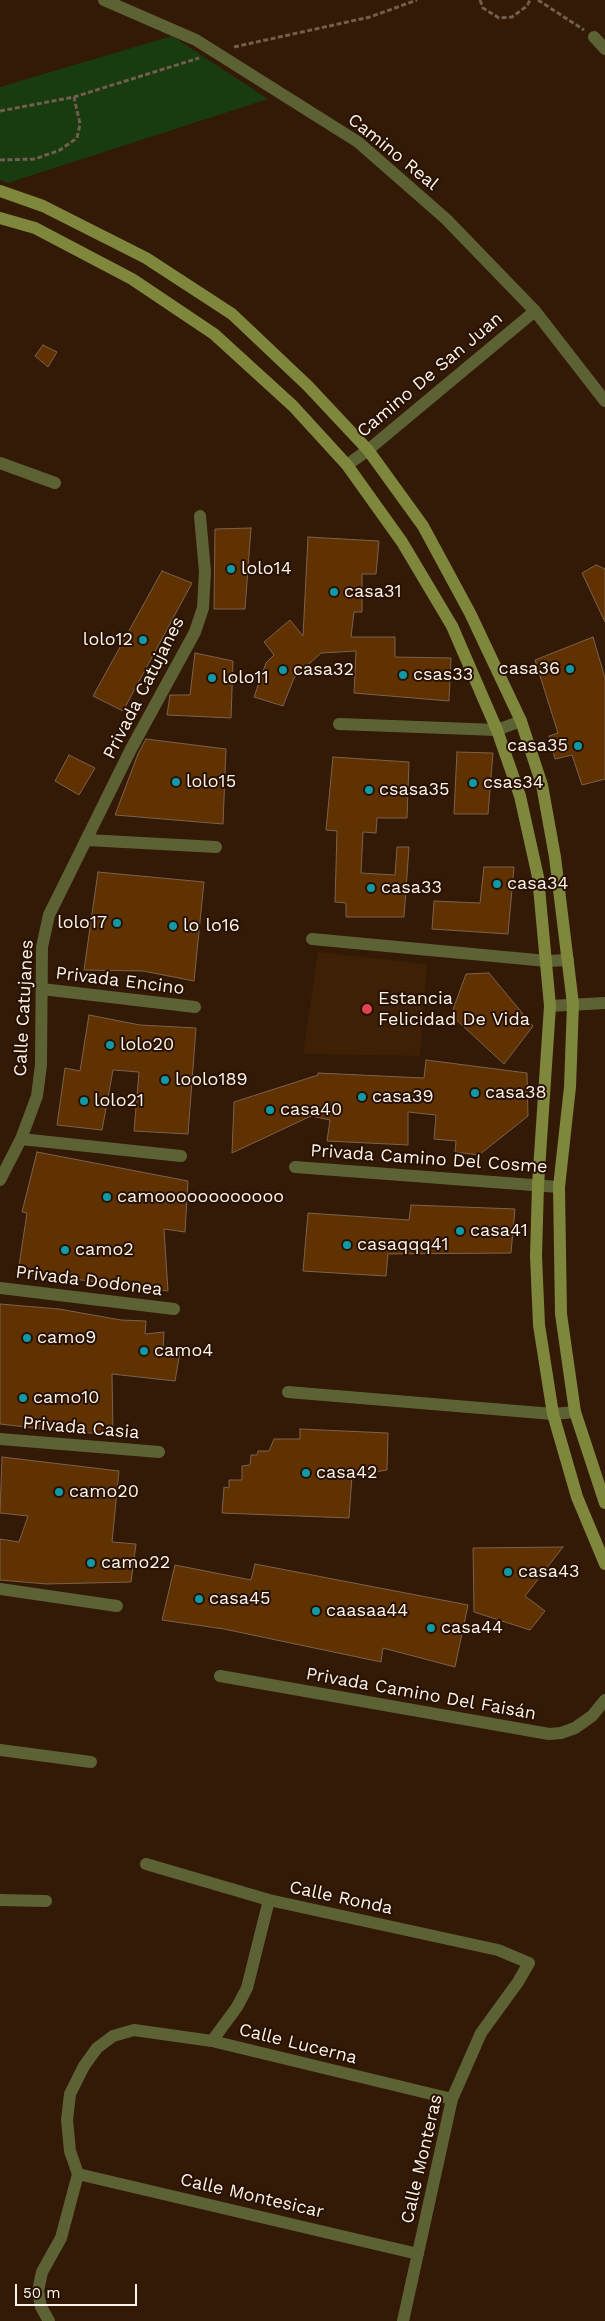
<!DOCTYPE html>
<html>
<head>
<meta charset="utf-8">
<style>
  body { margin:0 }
  #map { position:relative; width:605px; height:2321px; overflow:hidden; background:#321a06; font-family:"Work Sans",sans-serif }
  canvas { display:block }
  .scale { position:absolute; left:15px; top:2284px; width:122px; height:22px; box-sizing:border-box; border:2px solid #fdf3ec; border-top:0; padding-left:6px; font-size:15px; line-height:18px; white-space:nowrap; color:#fdf3ec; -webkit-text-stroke:4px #271100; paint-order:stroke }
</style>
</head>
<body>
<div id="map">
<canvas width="605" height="2321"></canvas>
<div class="scale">50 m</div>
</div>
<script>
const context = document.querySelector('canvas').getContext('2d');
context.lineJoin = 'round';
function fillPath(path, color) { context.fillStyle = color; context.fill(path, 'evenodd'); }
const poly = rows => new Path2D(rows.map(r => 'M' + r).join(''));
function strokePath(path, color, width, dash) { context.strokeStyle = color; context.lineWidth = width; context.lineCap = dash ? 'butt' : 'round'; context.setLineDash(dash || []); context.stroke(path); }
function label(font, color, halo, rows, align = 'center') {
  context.font = font + ' "Work Sans",sans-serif'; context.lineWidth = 4; context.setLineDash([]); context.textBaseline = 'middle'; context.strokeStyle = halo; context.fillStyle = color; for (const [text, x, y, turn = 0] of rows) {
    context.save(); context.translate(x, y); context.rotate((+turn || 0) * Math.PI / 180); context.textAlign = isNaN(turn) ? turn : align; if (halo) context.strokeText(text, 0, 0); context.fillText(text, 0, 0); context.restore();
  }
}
const built = poly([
  [318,952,427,964,420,1056,303,1054]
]);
const green = poly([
  [172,36,268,99,8,183,0,180,0,87]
]);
const building = poly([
  [43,345,57,352,48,367,35,356,43,345],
  [251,528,245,609,214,609,215,529,251,528],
  [308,537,379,541,376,574,362,574,362,612,354,612,351,637,395,637,395,657,451,658,449,701,354,693,356,651,321,653,294,678,283,706,254,697,266,663,274,655,264,642,290,620,303,636,308,537],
  [596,565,605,569,605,622,582,573,596,565],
  [162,571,192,583,123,711,93,696,162,571],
  [593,637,605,678,605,779,582,785,572,755,555,759,549,736,558,733,535,660,593,637],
  [195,653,233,661,231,718,167,715,170,695,190,695,195,653],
  [146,739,226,749,223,824,115,815,138,754,146,739],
  [457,752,493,753,488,814,454,814,457,752],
  [69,755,95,768,79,795,55,781,69,755],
  [333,757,409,762,407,818,377,818,376,833,363,832,361,873,395,875,397,847,409,847,404,917,346,917,346,903,335,902,337,831,326,830,333,757],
  [484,867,514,867,508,934,432,929,434,901,480,903,484,867],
  [98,872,204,882,194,981,143,971,84,970,98,872],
  [489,973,533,1026,504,1064,451,1015,466,974,489,973],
  [89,1015,140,1025,196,1028,188,1134,134,1131,139,1072,113,1070,102,1130,57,1125,65,1068,80,1071,89,1015],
  [426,1060,527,1073,528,1116,479,1155,455,1152,456,1141,434,1139,436,1115,408,1112,408,1145,327,1141,330,1120,311,1116,232,1153,234,1102,318,1075,318,1073,424,1078,426,1060],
  [37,1152,188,1181,185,1232,164,1229,168,1291,18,1272,27,1213,22,1212,37,1152],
  [411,1205,515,1209,511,1253,388,1254,386,1276,303,1271,308,1213,409,1220,411,1205],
  [0,1304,59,1309,121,1320,146,1321,145,1334,164,1332,163,1349,180,1352,175,1381,112,1374,113,1433,76,1433,0,1424,0,1304],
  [300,1429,388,1433,387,1470,352,1476,349,1518,222,1513,224,1487,229,1488,229,1480,242,1480,242,1466,250,1465,251,1455,257,1455,258,1451,269,1451,274,1439,300,1439,300,1429],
  [2,1457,119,1471,112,1542,136,1544,131,1582,47,1584,0,1580,0,1539,19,1542,28,1516,0,1513,2,1457],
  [563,1547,525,1596,545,1611,530,1630,474,1612,473,1548,563,1547],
  [255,1564,468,1605,455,1667,383,1648,381,1662,224,1629,162,1620,175,1565,251,1580,255,1564]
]);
const path = poly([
  [480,0,483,8,499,18,512,17,527,6,530,0],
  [538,0,584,30],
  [234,47,370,17,417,0],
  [0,111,74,97,199,58],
  [0,160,35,159,60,150,77,138,80,124,74,97]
]);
const street = poly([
  [104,0,196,40,358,142,446,219,535,311,605,401],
  [594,37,605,49],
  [0,463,55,483],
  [347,465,368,450,535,311],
  [339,724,497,730,521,721],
  [87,840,216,847],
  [312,939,547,961,568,960],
  [42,989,195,1007],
  [550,1006,605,1003],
  [21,1139,181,1156],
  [295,1167,559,1187],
  [0,1180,21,1139,37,1096,41,1065,42,947,49,915,131,749,195,632,203,608,205,572,200,516],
  [0,1288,174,1309],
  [288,1392,553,1414,575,1412],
  [0,1439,159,1452],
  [0,1589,117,1606],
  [220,1676,549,1734,561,1733,575,1728,592,1716,605,1700],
  [0,1750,91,1762],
  [146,1864,269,1900,498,1950,529,1963,518,1982,481,2033,452,2099,403,2321],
  [0,1900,46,1901],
  [212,2041,237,2007,247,1988,269,1900],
  [78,2174,418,2254],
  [49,2321,41,2307,38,2291,42,2272,61,2238,78,2174,70,2151,67,2120,70,2094,84,2066,97,2048,113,2036,134,2030,212,2041,452,2099]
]);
const secondary = poly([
  [0,191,43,206,146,258,232,314,308,386,368,450,423,526,470,613,521,721,542,785,555,857,573,1004,570,1087,559,1187,561,1314,575,1412,605,1503],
  [0,218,35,228,132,279,214,334,293,406,347,465,402,542,452,626,497,730,520,796,538,877,550,1006,538,1185,536,1256,539,1325,553,1414,577,1497,605,1564]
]);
const markers = [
  [231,569,5,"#0f9aa8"],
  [334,592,5,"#0f9aa8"],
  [143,640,5,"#0f9aa8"],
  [570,669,5,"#0f9aa8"],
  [283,670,5,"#0f9aa8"],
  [403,675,5,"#0f9aa8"],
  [212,678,5,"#0f9aa8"],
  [578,746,5,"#0f9aa8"],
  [176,782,5,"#0f9aa8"],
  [473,783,5,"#0f9aa8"],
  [369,790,5,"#0f9aa8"],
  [497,884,5,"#0f9aa8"],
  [371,888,5,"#0f9aa8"],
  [117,923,5,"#0f9aa8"],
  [173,926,5,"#0f9aa8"],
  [367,1009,6,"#e0444e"],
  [110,1045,5,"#0f9aa8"],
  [165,1080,5,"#0f9aa8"],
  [475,1093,5,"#0f9aa8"],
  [362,1097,5,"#0f9aa8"],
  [84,1101,5,"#0f9aa8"],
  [270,1110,5,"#0f9aa8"],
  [107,1197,5,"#0f9aa8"],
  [460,1231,5,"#0f9aa8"],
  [347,1245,5,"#0f9aa8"],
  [65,1250,5,"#0f9aa8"],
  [27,1338,5,"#0f9aa8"],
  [144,1351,5,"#0f9aa8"],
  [23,1398,5,"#0f9aa8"],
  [306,1473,5,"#0f9aa8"],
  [59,1492,5,"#0f9aa8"],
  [91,1563,5,"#0f9aa8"],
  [508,1572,5,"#0f9aa8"],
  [199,1599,5,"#0f9aa8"],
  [316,1611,5,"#0f9aa8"],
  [431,1628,5,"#0f9aa8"]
];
const streetNames = [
  ["Camino Real",393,152,39],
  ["Camino De San Juan",430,375,-40],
  ["Privada Catujanes",144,688,-63],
  ["Privada Encino",120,981,7],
  ["Calle Catujanes",24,1008,-87],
  ["Privada Camino Del Cosme",429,1159,4],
  ["Privada Dodonea",89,1281,7],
  ["Privada Casia",81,1428,5],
  ["Privada Camino Del Faisán",421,1694,10],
  ["Calle Ronda",341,1898,12],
  ["Calle Lucerna",298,2044,14],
  ["Calle Monteras",422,2159,-77],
  ["Calle Montesicar",252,2196,13]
];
const poiNames = [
  ["lolo14",241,569],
  ["casa31",344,592],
  ["lolo12",133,640,"right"],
  ["casa36",560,669,"right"],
  ["casa32",293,670],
  ["csas33",413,675],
  ["lolo11",222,678],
  ["casa35",568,746,"right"],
  ["lolo15",186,782],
  ["csas34",483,783],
  ["csasa35",379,790],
  ["casa34",507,884],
  ["casa33",381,888],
  ["lolo17",107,923,"right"],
  ["lo lo16",183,926],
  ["Estancia",378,999],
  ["Felicidad De Vida",378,1020],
  ["lolo20",120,1045],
  ["loolo189",175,1080],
  ["casa38",485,1093],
  ["casa39",372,1097],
  ["lolo21",94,1101],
  ["casa40",280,1110],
  ["camoooooooooooo",117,1197],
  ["casa41",470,1231],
  ["casaqqq41",357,1245],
  ["camo2",75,1250],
  ["camo9",37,1338],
  ["camo4",154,1351],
  ["camo10",33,1398],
  ["casa42",316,1473],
  ["camo20",69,1492],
  ["camo22",101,1563],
  ["casa43",518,1572],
  ["casa45",209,1599],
  ["caasaa44",326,1611],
  ["casa44",441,1628]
];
fillPath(built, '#3d2005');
fillPath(green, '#183b10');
fillPath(building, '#603202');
strokePath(building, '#7e614c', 1);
strokePath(path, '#715e4e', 3, [5, 2.5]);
strokePath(street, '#5d6235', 12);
strokePath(secondary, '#7f873c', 12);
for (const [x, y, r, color] of markers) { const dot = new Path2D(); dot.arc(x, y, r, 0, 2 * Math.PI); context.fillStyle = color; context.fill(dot); strokePath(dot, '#271100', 2); }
label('18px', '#fdf3ec', '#271100', streetNames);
label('18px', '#fdf3ec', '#271100', poiNames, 'left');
</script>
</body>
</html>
